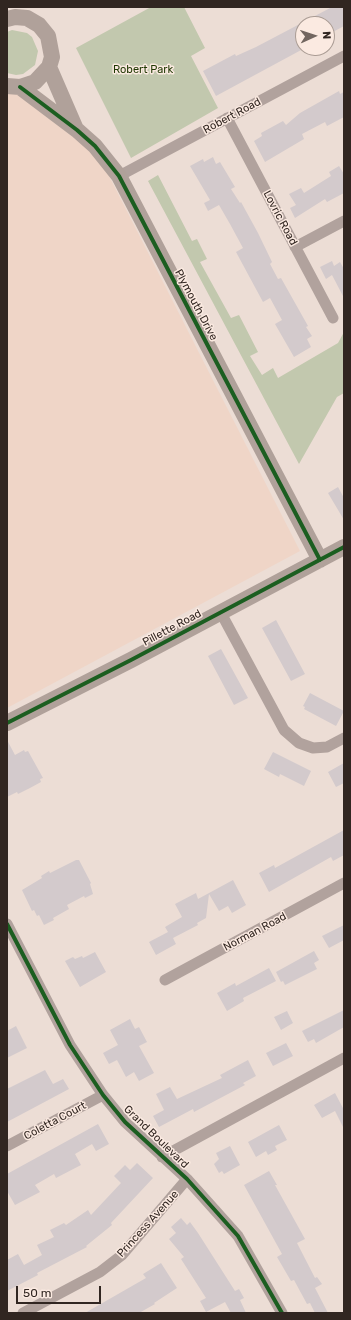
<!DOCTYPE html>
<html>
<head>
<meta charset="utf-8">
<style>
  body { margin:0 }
  #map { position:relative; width:351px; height:1320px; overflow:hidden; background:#ecddd5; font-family:Rubik,sans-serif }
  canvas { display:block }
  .frame { position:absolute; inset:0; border:8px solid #312621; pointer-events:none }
  .north { position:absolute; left:295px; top:16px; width:40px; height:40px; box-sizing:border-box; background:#fbeae1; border:1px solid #aa9c94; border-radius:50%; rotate:87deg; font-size:11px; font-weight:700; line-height:16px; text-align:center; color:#312621 }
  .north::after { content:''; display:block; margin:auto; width:14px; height:18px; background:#726660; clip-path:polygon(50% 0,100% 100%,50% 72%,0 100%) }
  .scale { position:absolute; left:16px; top:1286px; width:85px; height:18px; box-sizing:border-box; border:2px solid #312621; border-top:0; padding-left:5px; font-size:12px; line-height:14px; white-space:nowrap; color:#312621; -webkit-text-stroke:3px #fbeae1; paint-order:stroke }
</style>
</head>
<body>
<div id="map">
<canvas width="351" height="1320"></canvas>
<div class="frame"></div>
<div class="north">N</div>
<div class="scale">50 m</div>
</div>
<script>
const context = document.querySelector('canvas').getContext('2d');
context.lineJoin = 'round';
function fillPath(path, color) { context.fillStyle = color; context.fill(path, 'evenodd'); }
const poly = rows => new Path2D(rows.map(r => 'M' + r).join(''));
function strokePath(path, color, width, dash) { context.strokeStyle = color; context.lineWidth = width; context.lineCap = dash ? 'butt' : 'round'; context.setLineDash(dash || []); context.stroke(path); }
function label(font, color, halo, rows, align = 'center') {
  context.font = font + ' Rubik,sans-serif'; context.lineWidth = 3; context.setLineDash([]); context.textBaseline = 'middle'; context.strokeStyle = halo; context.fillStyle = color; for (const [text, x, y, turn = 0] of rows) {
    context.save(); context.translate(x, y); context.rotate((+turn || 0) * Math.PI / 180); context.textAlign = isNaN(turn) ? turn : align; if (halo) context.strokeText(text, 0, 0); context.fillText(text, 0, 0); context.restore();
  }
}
const built = poly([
  [7,92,18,94,90,150,108,174,300,551,7,708]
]);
const green = poly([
  [151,7,184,7,205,48,191,56,218,108,131,158,76,48],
  [12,30,27,33,32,37,38,51,35,65,23,74,16,75,7,73,7,32],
  [158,175,192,241,197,239,207,259,200,262,231,318,239,315,258,352,250,356,262,375,273,368,278,378,338,343,344,332,344,393,337,397,299,464,148,181]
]);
const building = poly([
  [332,7,344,7,344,26,331,33,327,24,303,24,303,49,216,96,203,71,235,54,236,56,256,47],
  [339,91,340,94,344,92,344,117,327,126,325,122,302,134,304,139,265,162,254,141,262,136,261,133,283,121,286,125,300,113],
  [213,157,216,164,220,162,235,187,231,189,240,203,241,202,258,233,272,262,270,264,278,279,281,278,308,326,306,327,312,336,307,339,311,347,294,357,275,324,282,320,270,298,263,302,236,252,243,248,230,224,219,205,208,211,204,203,210,200,190,166,203,159,204,162],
  [339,166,344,174,344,193,327,202,325,199,295,218,290,208,296,205,289,194,301,188,304,193,331,176,329,172],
  [332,261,334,266,340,262,344,269,344,298,332,275,326,279,320,267],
  [338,487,344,498,344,520,328,493],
  [276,620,305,674,291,681,262,628],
  [221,649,248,698,234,705,208,656],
  [310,693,344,711,336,726,304,709,305,707,303,706],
  [7,740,15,755,24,750,25,752,28,751,43,778,40,779,41,782,30,788,18,794,17,792,7,797],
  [273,752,311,771,304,786,280,774,279,777,264,769],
  [344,763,344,783,336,787,328,772],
  [344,830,344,855,333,861,331,857,269,892,259,873,274,865,275,868],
  [76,860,79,860,91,883,90,884,93,894,85,898,84,896,67,905,69,909,53,918,54,920,44,925,39,915,37,916,34,910,32,911,22,890,42,878,41,876,49,871,50,873],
  [233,880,246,905,232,913,228,906,219,911,209,894,206,918,197,923,198,925,173,938,176,944,156,955,149,942,168,932,165,927,182,917,175,904,196,893,198,899],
  [344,925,344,940,329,948,322,936],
  [314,951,319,960,314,963,317,969,285,985,283,981,281,982,276,972],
  [95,952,106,972,80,987,65,961,73,957,75,959,82,956,83,958],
  [269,968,276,981,243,998,244,1001,227,1011,217,993,235,983,236,986],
  [344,1010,344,1027,316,1043,314,1039,308,1042,302,1031],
  [287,1011,293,1023,281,1030,274,1017],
  [130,1019,135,1029,139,1027,147,1042,139,1046,154,1073,139,1081,134,1072,126,1077,117,1060,109,1064,103,1053,118,1045,110,1030],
  [16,1026,27,1048,7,1058,7,1031],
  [286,1043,293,1056,273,1066,266,1053],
  [248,1060,256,1076,243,1083,245,1085,194,1112,193,1109,159,1127,153,1116,164,1110,156,1094,170,1087,177,1099,222,1078,220,1075],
  [45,1070,53,1084,63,1079,69,1089,7,1122,7,1089],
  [335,1093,344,1110,344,1129,335,1111,322,1118,314,1105],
  [98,1124,109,1144,96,1151,92,1144,75,1154,81,1165,56,1178,54,1174,35,1185,40,1192,15,1205,7,1191,7,1174],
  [279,1125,287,1140,275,1146,277,1150,268,1155,266,1151,256,1157,248,1142],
  [230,1146,240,1165,224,1174,222,1171,219,1173,214,1164,219,1159,216,1153],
  [137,1163,153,1178,111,1223,112,1225,86,1246,87,1247,37,1273,38,1275,7,1291,7,1260,18,1254,24,1265,42,1255,37,1245,54,1237,50,1230,64,1223,66,1225,88,1210,91,1215,121,1183,114,1176,125,1165,130,1170],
  [269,1171,277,1185,275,1185,305,1239,297,1243,315,1278,317,1277,322,1284,315,1288,328,1313,315,1313,310,1303,307,1304,294,1280,291,1281,277,1257,282,1254,244,1185],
  [181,1218,187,1225,190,1222,198,1233,235,1291,239,1289,244,1298,240,1300,246,1313,231,1313,225,1302,206,1312,200,1301,206,1298,181,1259,184,1257,169,1239,176,1233,171,1227],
  [161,1263,177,1288,154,1303,155,1304,139,1313,85,1313,146,1278,143,1274]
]);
const street = poly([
  [227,118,333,318],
  [119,176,344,56],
  [295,247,344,221],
  [221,613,284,730,299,743,313,748,327,747,344,738],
  [7,924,70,1045,103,1095,125,1122,187,1179,238,1236,282,1313],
  [165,980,344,883],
  [7,1146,103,1095],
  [162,1157,344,1058],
  [23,1313,100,1272,122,1255,187,1179]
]);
const secondary = poly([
  [7,19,15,17,27,18,39,25,48,36,52,57,49,67,35,82,20,87,7,86],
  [49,67,75,127],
  [20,87,77,130,95,146,119,176,320,560],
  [7,723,131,660,344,547]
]);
const cycleway = poly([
  [20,87,77,130,95,146,119,176,320,560],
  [7,723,131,660,344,547],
  [7,924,70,1045,103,1095,125,1122,187,1179,238,1236,282,1313]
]);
const parkNames = [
  ["Robert Park",143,70]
];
const streetNames = [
  ["Robert Road",232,116,-28],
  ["Lovric Road",280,218,62],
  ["Plymouth Drive",196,305,62],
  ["Pillette Road",172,628,-28],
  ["Norman Road",255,932,-28],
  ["Coletta Court",55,1121,-28],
  ["Grand Boulevard",156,1137,44],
  ["Princess Avenue",148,1224,-48]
];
fillPath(built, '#efd5c7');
fillPath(green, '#c2c8ae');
fillPath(building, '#d3cacc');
strokePath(street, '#b1a29d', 11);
strokePath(secondary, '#b0a19a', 16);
strokePath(cycleway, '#1b5e20', 4);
label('11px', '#1f3802', '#fbeae1', parkNames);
label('11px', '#312621', '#fbeae1', streetNames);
</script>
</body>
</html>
